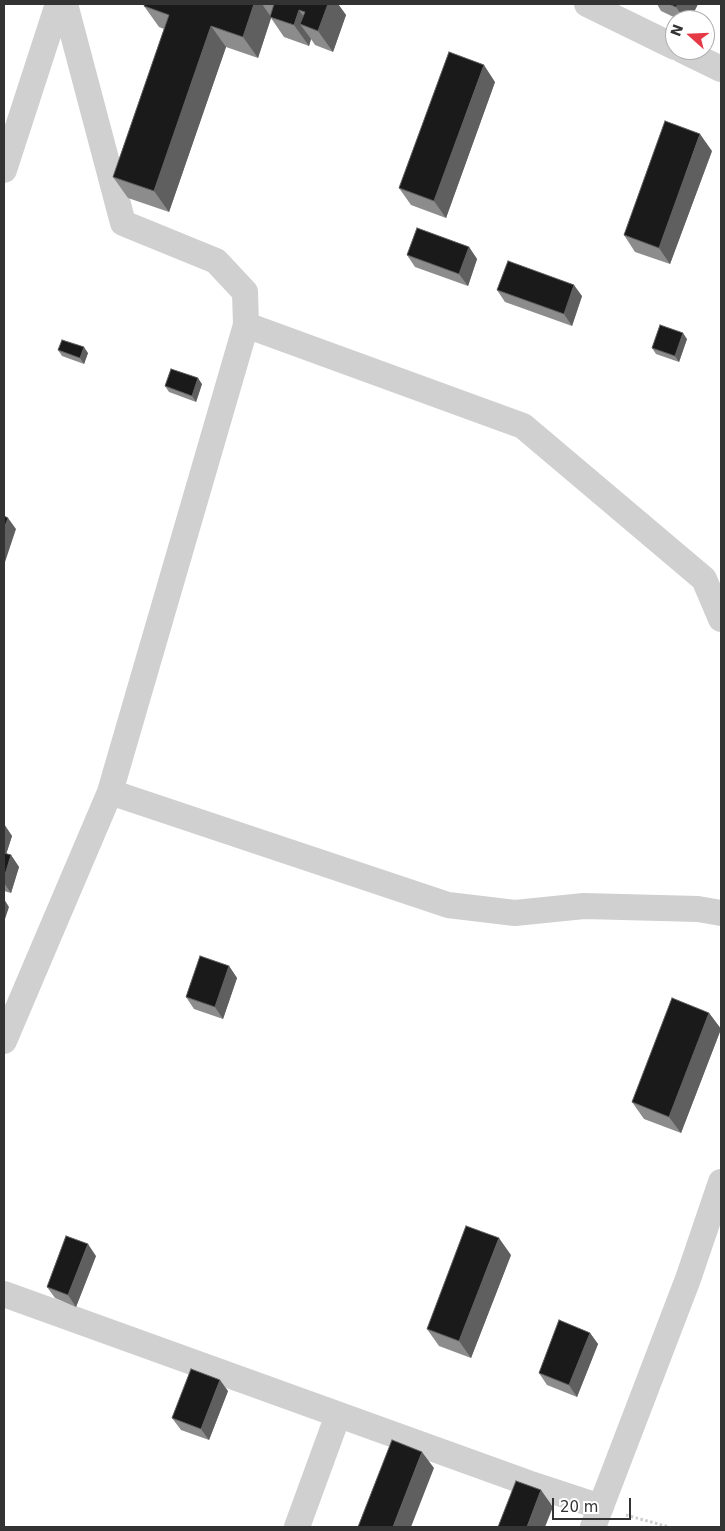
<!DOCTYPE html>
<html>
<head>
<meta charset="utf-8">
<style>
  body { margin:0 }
  #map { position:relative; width:725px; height:1531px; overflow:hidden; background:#fff; font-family:"DejaVu Sans",sans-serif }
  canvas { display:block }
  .frame { position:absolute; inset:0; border:5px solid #333; pointer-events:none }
  .north { position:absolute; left:665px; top:10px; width:50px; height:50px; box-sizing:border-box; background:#fff; border:1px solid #adadad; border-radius:50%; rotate:290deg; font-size:14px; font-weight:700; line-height:20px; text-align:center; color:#333 }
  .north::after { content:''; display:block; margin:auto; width:18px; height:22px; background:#e63946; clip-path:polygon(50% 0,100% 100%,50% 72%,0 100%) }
  .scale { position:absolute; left:552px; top:1498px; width:79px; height:22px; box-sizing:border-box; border:2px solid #333; border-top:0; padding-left:6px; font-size:15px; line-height:18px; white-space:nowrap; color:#333; -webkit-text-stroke:4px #fff; paint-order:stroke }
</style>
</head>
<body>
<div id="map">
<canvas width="725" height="1531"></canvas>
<div class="frame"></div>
<div class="north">N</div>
<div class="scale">20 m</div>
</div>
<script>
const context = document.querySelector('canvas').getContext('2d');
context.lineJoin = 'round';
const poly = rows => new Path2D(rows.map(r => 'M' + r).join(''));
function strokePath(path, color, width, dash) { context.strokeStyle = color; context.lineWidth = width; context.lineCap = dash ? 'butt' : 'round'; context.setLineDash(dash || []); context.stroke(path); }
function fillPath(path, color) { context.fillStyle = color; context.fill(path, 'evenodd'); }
const path = poly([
  [626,1515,669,1527]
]);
const minor = poly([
  [587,4,675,47],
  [682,50,721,69],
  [4,170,58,4],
  [246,325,523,426,704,579,721,619],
  [110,792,448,905,515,913,584,906,698,909,721,913],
  [4,1041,110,792,246,325,245,292,216,261,123,223,65,4],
  [4,1294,528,1483,601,1507],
  [297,1527,338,1415],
  [593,1527,688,1279,721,1182]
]);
const wall = poly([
  [145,4,338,4,346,15,333,52,315,45,311,39,309,46,284,37,271,18,258,58,226,47,169,212,128,198,113,177,164,29,159,27,144,6],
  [657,4,698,4,690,20,680,20,661,11],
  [495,82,446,218,411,205,399,188],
  [712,151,670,264,635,252,624,235],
  [469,247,477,259,468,286,415,267,407,255],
  [497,290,582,296,572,326,505,302],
  [687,339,679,362,656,354,652,348],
  [58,350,88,353,84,364,62,356],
  [202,384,196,402,169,392,165,386],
  [4,824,12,836,6,854,11,855,19,867,11,893,4,891],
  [229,966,237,978,223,1019,194,1009,186,997],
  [709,1013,721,1029,681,1133,644,1119,632,1102],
  [511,1255,471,1358,439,1346,427,1329],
  [96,1256,76,1307,55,1298,47,1287],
  [590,1333,598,1344,577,1397,547,1385,539,1373],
  [228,1391,209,1440,181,1430,172,1418]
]);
const shadedWall = poly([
  [254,4,262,4,271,17,270,17,271,18,258,58,243,37],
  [328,4,338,4,346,15,333,52,318,31],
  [678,4,698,4,690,20,685,20,676,7],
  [299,10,312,28,300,24,311,39,309,46,294,25],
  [211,26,226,47,169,212,154,191],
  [484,65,495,82,446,218,434,201],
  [700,134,712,151,670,264,659,248],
  [469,247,477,259,468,286,459,274],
  [574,285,582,296,572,326,564,314],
  [683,333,687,339,679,362,675,356],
  [84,347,88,353,84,364,80,358],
  [198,378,202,384,196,402,192,396],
  [8,518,16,529,4,565,4,529],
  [4,824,12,836,4,861],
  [11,855,19,867,11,893,4,883,4,878],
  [4,899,9,907,4,922],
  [229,966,237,978,223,1019,215,1007],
  [709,1013,721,1029,681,1133,669,1117],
  [499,1238,511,1255,471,1358,459,1341],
  [88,1244,96,1256,76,1307,68,1295],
  [590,1333,598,1344,577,1397,569,1385],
  [220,1380,228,1391,209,1440,201,1429],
  [422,1452,434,1468,411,1527,393,1527],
  [541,1490,553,1507,545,1527,527,1527]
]);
const building = poly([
  [145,4,254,4,243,37,211,26,154,191,113,177,169,15,144,6,145,4],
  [274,4,328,4,318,31,300,24,305,12,299,10,294,25,270,17,274,4],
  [669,4,678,4,676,7,669,4],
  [449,52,484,65,434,201,399,188,449,52],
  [665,121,700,134,659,248,624,235,665,121],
  [417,228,469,247,459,274,407,255,417,228],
  [508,261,574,285,564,314,497,290,508,261],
  [660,325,683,333,675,356,652,348,660,325],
  [62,340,84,347,80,358,58,350,62,340],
  [171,369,198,378,192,396,165,386,171,369],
  [4,516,8,518,4,529,4,516],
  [4,853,11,855,4,878,4,853],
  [200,956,229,966,215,1007,186,997,200,956],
  [672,998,709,1013,669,1117,632,1102,672,998],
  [466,1226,499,1238,459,1341,427,1329,466,1226],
  [66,1236,88,1244,68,1295,47,1287,66,1236],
  [559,1320,590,1333,569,1385,539,1373,559,1320],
  [191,1369,220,1380,201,1429,172,1418,191,1369],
  [392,1440,422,1452,393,1527,358,1527,392,1440],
  [516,1481,541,1490,527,1527,498,1527,516,1481]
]);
strokePath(path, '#cdcdcd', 3, [2.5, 2.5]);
strokePath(minor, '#d0d0d0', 26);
fillPath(wall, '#8c8c8c');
fillPath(shadedWall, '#5f5f5f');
fillPath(building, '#1a1a1a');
strokePath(building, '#5f5f5f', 1);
</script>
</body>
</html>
